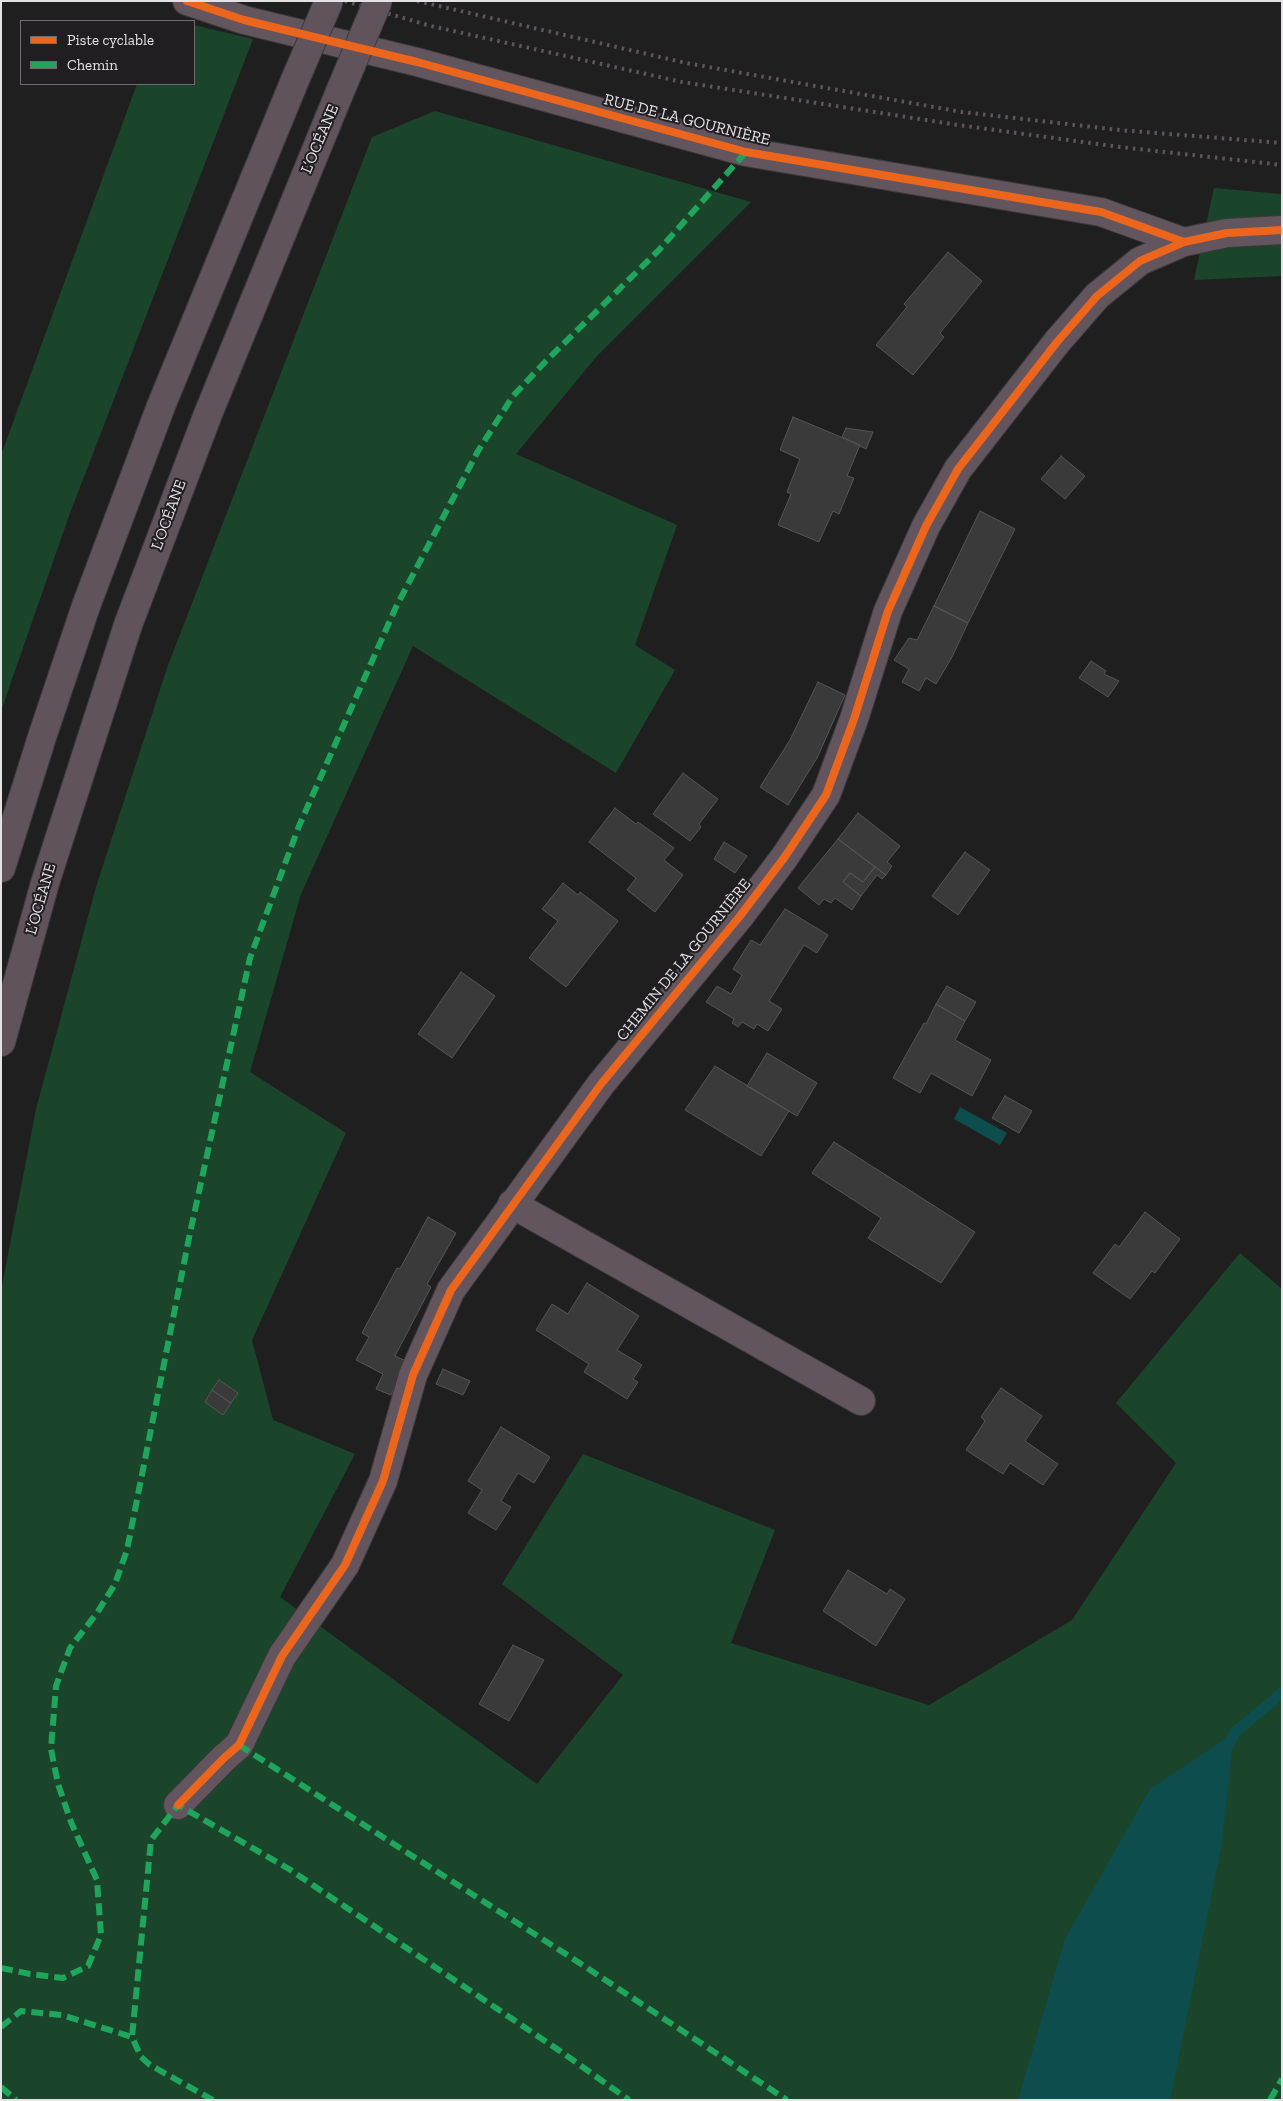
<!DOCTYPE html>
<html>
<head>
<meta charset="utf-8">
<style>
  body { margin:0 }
  #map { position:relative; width:1283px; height:2101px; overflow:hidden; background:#201f20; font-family:"Zilla Slab",serif }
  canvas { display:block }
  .frame { position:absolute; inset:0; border:2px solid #e4e2e5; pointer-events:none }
  .legend { position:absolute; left:20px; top:20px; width:175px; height:65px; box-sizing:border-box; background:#211e21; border:1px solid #6f6c6f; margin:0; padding:6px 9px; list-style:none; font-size:15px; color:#e4e2e5 }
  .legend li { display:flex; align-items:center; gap:10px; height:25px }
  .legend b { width:25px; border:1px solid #6f6c6f }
</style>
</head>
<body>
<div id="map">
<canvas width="1283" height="2101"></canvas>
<div class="frame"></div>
<ul class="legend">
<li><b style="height:6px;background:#eb651d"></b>Piste cyclable</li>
<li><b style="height:6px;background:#20a55d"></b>Chemin</li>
</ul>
</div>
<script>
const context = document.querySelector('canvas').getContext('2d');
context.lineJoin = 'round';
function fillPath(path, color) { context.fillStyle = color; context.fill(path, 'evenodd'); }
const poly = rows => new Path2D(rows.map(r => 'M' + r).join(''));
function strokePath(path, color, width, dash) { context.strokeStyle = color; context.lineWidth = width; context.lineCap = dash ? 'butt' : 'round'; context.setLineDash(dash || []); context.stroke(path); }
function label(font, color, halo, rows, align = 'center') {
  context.font = font + ' "Zilla Slab",serif'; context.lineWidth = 4; context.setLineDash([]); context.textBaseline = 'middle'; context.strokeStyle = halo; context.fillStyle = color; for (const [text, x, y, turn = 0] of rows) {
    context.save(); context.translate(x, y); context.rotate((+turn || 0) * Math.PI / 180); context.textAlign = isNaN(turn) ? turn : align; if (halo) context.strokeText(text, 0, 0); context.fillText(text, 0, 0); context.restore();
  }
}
const green = poly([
  [194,25,253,39,70,513,1,711,1,455,137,84,194,84],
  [435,111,751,202,597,356,516,454,677,525,635,645,675,670,616,773,413,646,301,894,250,1072,346,1133,252,1340,273,1420,355,1454,280,1597,537,1784,623,1675,502,1584,583,1454,775,1530,731,1643,929,1705,1072,1620,1176,1463,1116,1403,1240,1253,1282,1289,1282,2100,1,2100,1,1291,36,1109,96,887,167,668,372,137],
  [1214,188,1282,194,1282,276,1194,280]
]);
const water = poly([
  [960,1107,1007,1133,1000,1145,954,1119],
  [1234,1733,1222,1842,1170,2100,1018,2100,1065,1939,1150,1789]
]);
const stream = poly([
  [1229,1745,1234,1733,1282,1693]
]);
const building = poly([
  [948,252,982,281,940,333,944,337,913,375,876,345,907,307,904,304,948,252],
  [793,417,860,445,847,476,854,478,839,514,833,511,819,542,778,525,791,494,787,492,800,459,780,450,793,417],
  [846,428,873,432,866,449,842,437,846,428],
  [1061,456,1085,476,1065,499,1041,479,1061,456],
  [980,511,1015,529,968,623,934,606,980,511],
  [934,606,968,623,952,657,936,684,926,678,919,691,902,682,909,669,894,660,909,638,917,640,934,606],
  [1091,661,1106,671,1104,674,1119,681,1108,697,1079,678,1091,661],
  [818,682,845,695,817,758,788,805,760,787,790,740,818,682],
  [683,773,718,799,699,824,701,827,690,841,653,814,683,773],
  [615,808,636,824,638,822,674,848,664,860,683,875,655,912,627,890,636,878,589,842,615,808],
  [858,813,900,846,887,862,892,866,886,875,838,839,858,813],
  [838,839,875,867,863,882,850,873,843,882,861,896,852,910,835,898,831,903,824,899,819,905,798,888,838,839],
  [724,842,747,856,735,873,714,859,724,842],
  [965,852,990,870,958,915,932,896,965,852],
  [875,867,886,875,882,879,877,875,861,896,843,882,850,873,863,882,875,867],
  [563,883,578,895,580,892,618,921,566,987,529,958,558,921,542,909,563,883],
  [785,909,828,935,817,953,804,945,769,1001,782,1009,768,1031,757,1024,754,1029,742,1022,738,1027,732,1023,734,1019,706,1002,717,986,731,994,742,975,733,969,751,940,760,945,785,909],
  [461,972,495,996,452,1058,418,1034,461,972],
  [947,986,976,1002,965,1021,936,1004,947,986],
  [936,1004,965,1021,955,1040,991,1060,972,1096,931,1073,920,1093,893,1078,924,1023,926,1024,936,1004],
  [767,1053,817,1083,797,1116,747,1086,767,1053],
  [715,1066,789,1111,761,1156,685,1110,715,1066],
  [1005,1096,1032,1111,1019,1133,992,1118,1005,1096],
  [834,1142,975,1232,941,1283,868,1238,881,1218,812,1173,834,1142],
  [1145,1212,1180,1239,1155,1273,1152,1271,1130,1299,1093,1273,1115,1244,1119,1247,1145,1212],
  [428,1217,456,1233,427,1284,431,1287,395,1356,408,1362,391,1395,376,1389,383,1374,356,1360,369,1337,362,1333,397,1268,400,1269,428,1217],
  [587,1283,639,1316,617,1350,642,1365,633,1379,638,1382,627,1399,584,1372,589,1364,536,1330,552,1304,568,1314,587,1283],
  [443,1369,470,1381,463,1395,436,1384,443,1369],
  [219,1380,238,1393,231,1403,212,1390,219,1380],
  [1001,1388,1042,1416,1025,1441,1058,1464,1043,1485,1010,1463,1003,1474,966,1450,985,1421,981,1417,1001,1388],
  [212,1390,231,1403,223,1415,205,1402,212,1390],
  [501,1427,550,1457,534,1483,518,1473,501,1501,511,1507,496,1530,468,1513,482,1490,468,1481,501,1427],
  [848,1570,887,1594,890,1589,905,1599,876,1646,823,1611,848,1570],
  [513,1645,544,1660,509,1721,479,1704,513,1645]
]);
const minor = poly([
  [187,1,244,20,417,62,746,152,1101,212,1184,242],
  [512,1204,861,1401],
  [178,1805,224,1758,239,1745,282,1656,345,1565,383,1481,413,1375,451,1290,601,1084,740,916,784,858,826,795,854,719,888,611,926,526,958,469,1057,342,1097,296,1140,261,1184,242,1227,233,1282,230]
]);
const highway = poly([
  [1,868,42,737,86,606,161,406,295,80],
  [1,1042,45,883,128,625,208,414,339,94]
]);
const rail = poly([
  [345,1,431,26,682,82,958,125,1120,147,1282,165],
  [417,1,686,63,962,112,1119,130,1282,143]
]);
const highwayBridge = poly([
  [295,80,329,1],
  [339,94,378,1]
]);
const quiet = poly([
  [239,1745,572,1958,787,2100],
  [1,1968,30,1974,63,1978,88,1966,101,1935,97,1880,71,1822,58,1784,51,1749,56,1686,70,1648,97,1613,115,1584,127,1550,190,1233,250,958,299,826,396,607,478,451,513,396,546,361,659,250,746,152],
  [1,2027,21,2011,62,2015,132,2037],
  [1,2087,16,2100],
  [213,2100,150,2065,141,2057,132,2037,151,1840,178,1805,289,1869,563,2053,629,2100],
  [1270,2100,1282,2079]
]);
const cycleway = poly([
  [187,1,244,20,417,62,746,152,1101,212,1184,242],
  [178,1805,224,1758,239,1745,282,1656,345,1565,383,1481,413,1375,451,1290,601,1084,740,916,784,858,826,795,854,719,888,611,926,526,958,469,1057,342,1097,296,1140,261,1184,242,1227,233,1282,230]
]);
const streetNames = [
  ["RUE DE LA GOURNIÈRE",687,120,14],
  ["L’OCÉANE",320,139,-67],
  ["L’OCÉANE",169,515,-70],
  ["L’OCÉANE",41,899,-74],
  ["CHEMIN DE LA GOURNIÈRE",684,960,-51]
];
fillPath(green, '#1a452a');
fillPath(water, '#0d4d4e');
strokePath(stream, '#0d4d4e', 11);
fillPath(building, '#3b3a3b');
strokePath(building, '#565556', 1);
strokePath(minor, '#3b3a3c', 30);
strokePath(highway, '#3b3a3c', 30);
strokePath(minor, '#63555d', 28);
strokePath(highway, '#60535c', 28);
strokePath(rail, '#5e565c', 4, [2.5, 5]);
strokePath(highwayBridge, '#3b3a3c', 30, []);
strokePath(highwayBridge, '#60535c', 28);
strokePath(quiet, '#20a55d', 6, [12, 6]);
strokePath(cycleway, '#eb651d', 8);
label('16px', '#e4e2e5', '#211e21', streetNames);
</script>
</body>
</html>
